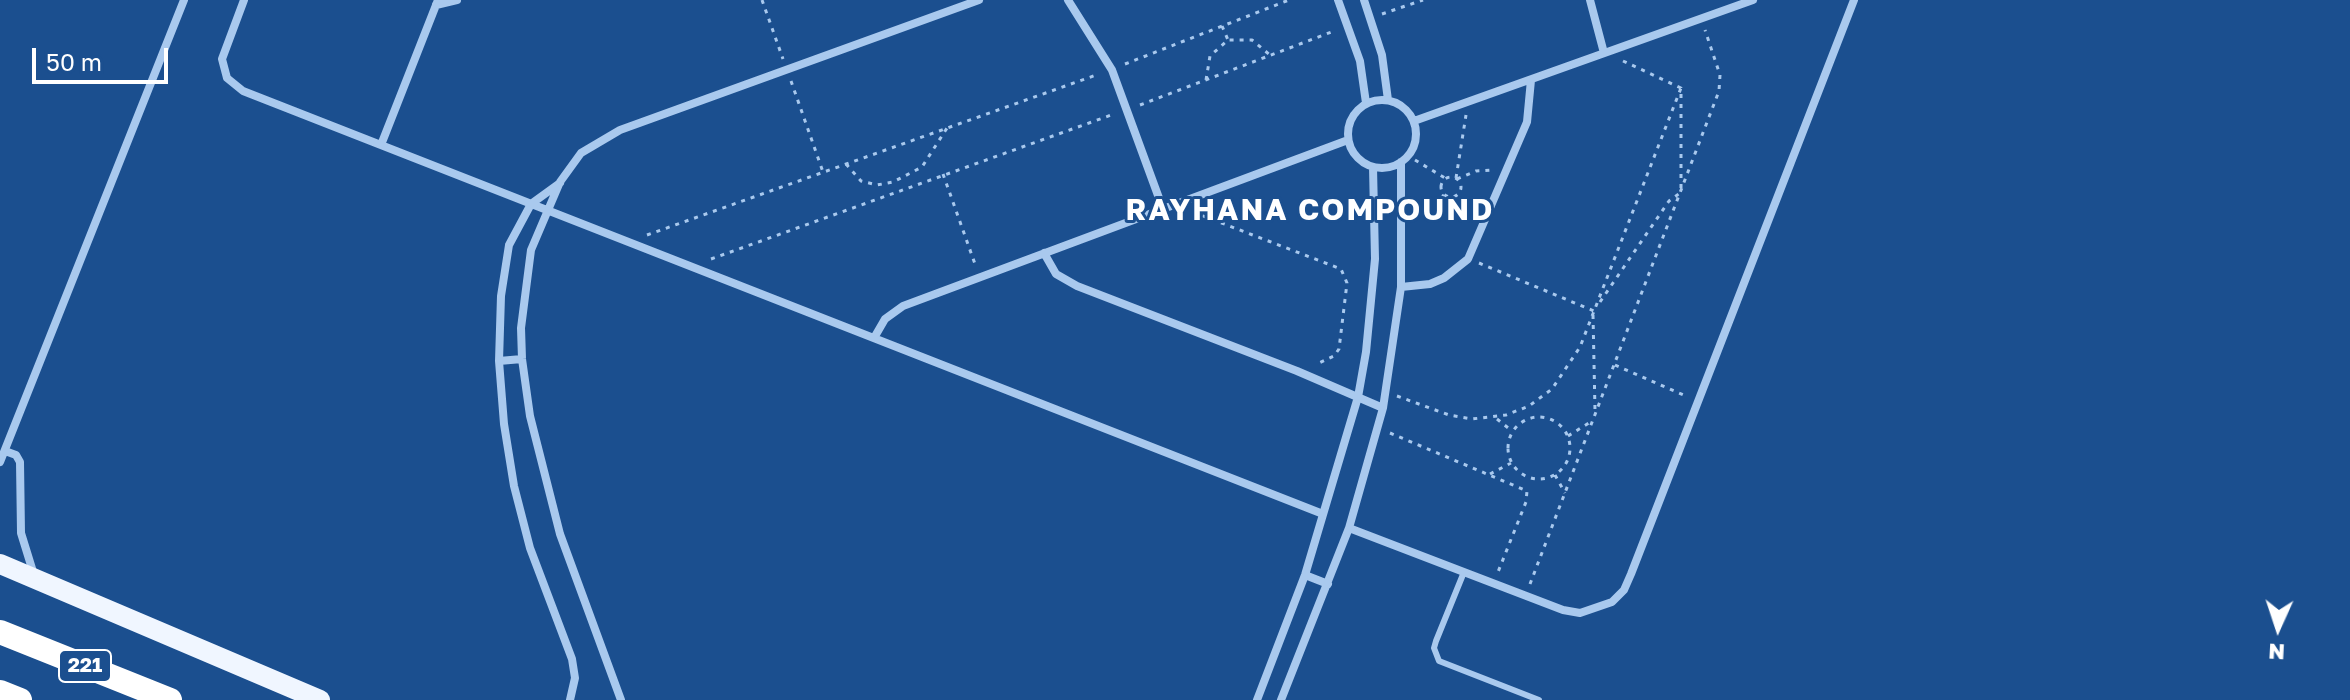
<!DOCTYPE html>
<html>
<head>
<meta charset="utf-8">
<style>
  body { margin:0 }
  #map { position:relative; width:2350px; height:700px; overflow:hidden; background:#1b4f8f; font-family:"Golos Text",sans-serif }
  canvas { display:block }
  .north { position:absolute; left:2238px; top:588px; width:80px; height:80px; -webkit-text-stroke:6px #1b4f8f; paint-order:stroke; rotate:183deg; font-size:22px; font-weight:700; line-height:32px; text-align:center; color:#fff }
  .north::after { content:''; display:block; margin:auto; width:28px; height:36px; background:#fff; clip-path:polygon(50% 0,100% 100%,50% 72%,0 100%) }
  .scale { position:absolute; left:32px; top:48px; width:136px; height:36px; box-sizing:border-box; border:4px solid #fff; border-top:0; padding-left:10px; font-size:24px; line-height:28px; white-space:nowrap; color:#fff; -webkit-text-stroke:6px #1b4f8f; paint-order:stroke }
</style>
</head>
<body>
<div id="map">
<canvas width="2350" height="700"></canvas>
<div class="north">N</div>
<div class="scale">50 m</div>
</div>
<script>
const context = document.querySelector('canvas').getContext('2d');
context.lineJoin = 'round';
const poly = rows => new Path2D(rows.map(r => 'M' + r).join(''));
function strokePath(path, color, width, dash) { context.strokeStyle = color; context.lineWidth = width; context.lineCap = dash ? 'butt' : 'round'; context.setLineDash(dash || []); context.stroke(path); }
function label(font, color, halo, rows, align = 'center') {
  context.font = font + ' "Golos Text",sans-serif'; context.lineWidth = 6; context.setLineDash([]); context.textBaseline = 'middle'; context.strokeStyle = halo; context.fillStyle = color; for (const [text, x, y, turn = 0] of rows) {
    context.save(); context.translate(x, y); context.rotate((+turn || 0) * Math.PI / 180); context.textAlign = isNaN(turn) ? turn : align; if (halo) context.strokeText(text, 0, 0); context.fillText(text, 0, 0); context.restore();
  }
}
const path = poly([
  [762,0,783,59],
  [1382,14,1423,0],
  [1222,26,1228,40],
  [1623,61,1681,88,1681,191],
  [1125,64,1289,0],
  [1206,80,1210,56,1228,40,1252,40,1270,55],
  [791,81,823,172],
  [1140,105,1334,31],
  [1415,160,1445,178],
  [846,164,861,181,877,185,893,182,922,167,947,128],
  [943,174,975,264],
  '1441 187a10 10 0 1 1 20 0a10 10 0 1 1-20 0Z',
  [1456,178,1466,115],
  [1457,179,1476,171,1492,170],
  [1415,207,1436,202,1444,195],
  [1193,212,1341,269,1347,283,1339,349,1334,356,1317,364],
  [647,235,1099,74],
  [711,259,1114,114],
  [1479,263,1594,311],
  [1600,302,1669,201,1680,193],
  [1593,315,1595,411],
  [1615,365,1688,397],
  [1397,396,1449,415,1472,419,1506,415,1529,406,1552,389,1580,347,1681,88],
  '1508 448a31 31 0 1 1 62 0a31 31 0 1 1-62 0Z',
  [1497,419,1512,431],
  [1390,433,1527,491,1526,502,1498,572],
  [1568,436,1592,421],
  [1490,474,1511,463],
  [1555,475,1565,493],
  [1530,584,1719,91,1720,75,1705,30]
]);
const lane = poly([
  [1464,572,1436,641,1434,648,1439,661,1539,700]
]);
const street = poly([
  [244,0,222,59,227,78,243,91,1323,514],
  [1068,0,1112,70,1163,209],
  [1338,0,1360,61,1366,103],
  [1364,0,1382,55,1388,100],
  [1590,0,1604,53],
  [436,5,457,0],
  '1348 134a34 34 0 1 1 68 0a34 34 0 1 1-68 0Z',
  [1414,121,1753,0],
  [381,145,438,0],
  [560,183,531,204,509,245,501,296,499,361,504,424,514,486,530,548,572,659,575,678,570,700],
  [1044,253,1056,274,1077,286,1297,371,1383,408],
  [1401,287,1430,284,1444,278,1468,259,1527,122,1531,80],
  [874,338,885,319,903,306,1348,140],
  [499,361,522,359],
  [5,451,16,455,20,462,21,533,34,575],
  [0,462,184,0],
  [1349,528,1563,610,1580,613,1612,602,1624,590,1631,574,1854,0],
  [1305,575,1328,584],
  [621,700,560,534,530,416,522,359,521,328,531,250,560,182,581,153,620,130,979,0],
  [1257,700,1305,575,1358,397,1366,352,1375,259,1373,167],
  [1281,700,1349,528,1383,408,1401,287,1401,162]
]);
const primary = poly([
  [0,564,320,700]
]);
const highway = poly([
  [0,632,170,700],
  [0,692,20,700]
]);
const shields = [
  [85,666,52]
];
const shieldNames = [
  ["221",85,666]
];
const districtNames = [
  ["RAYHANA COMPOUND",1310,210]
];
strokePath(path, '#a9c9ee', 3, [4, 6]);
strokePath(lane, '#a9c9ee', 6);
strokePath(street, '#a9c9ee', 8);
strokePath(primary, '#f0f6ff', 20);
strokePath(highway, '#fff', 24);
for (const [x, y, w] of shields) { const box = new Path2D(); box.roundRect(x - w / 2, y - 16, w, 32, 6); context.fillStyle = '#1b4f8f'; context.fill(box); strokePath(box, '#fff', 2); }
label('bold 20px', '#fff', null, shieldNames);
context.letterSpacing = '2px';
label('bold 30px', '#fff', '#1b4f8f', districtNames);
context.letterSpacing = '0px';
</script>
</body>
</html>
